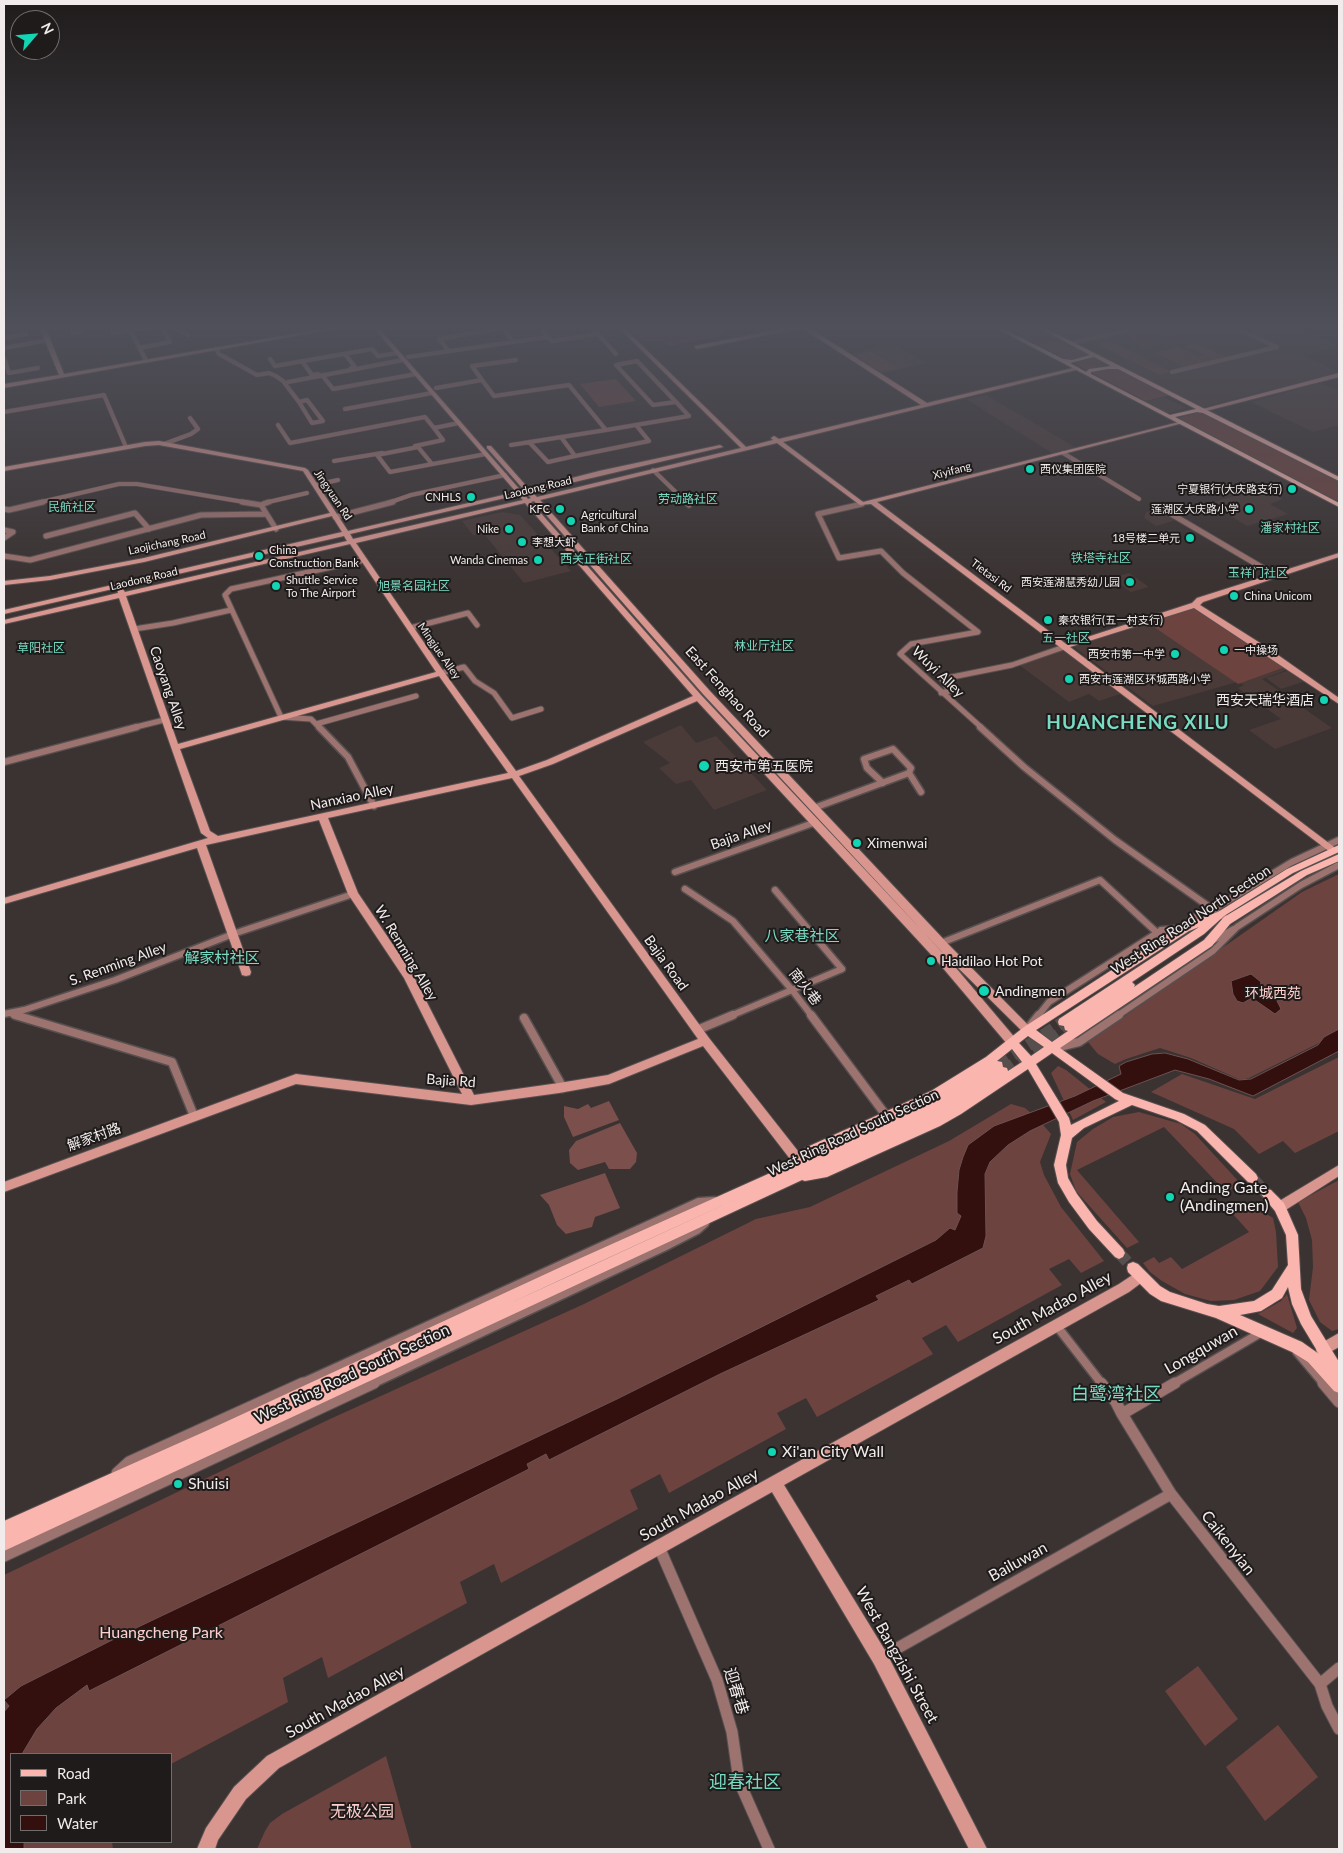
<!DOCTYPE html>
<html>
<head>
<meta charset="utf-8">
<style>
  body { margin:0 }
  #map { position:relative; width:1343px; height:1853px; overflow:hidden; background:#3b3332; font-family:Lato,sans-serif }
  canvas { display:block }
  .frame { position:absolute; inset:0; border:5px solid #f1ebeb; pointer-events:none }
  .legend { position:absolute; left:10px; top:1753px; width:162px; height:90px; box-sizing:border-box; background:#1f1b1b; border:1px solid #736e6e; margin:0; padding:6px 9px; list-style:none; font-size:15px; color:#f1ebeb }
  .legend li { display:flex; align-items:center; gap:10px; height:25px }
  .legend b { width:25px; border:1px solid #736e6e }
  .north { position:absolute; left:10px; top:10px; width:50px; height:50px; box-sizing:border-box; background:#1f1b1b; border:1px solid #736e6e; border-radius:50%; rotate:63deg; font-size:14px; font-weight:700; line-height:20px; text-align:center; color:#f1ebeb }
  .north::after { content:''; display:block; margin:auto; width:18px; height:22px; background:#12d5b4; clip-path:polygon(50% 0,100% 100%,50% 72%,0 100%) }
</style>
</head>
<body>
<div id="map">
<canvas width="1343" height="1853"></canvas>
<div class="frame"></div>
<ul class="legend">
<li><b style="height:6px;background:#fab6ae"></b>Road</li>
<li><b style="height:14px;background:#6c433f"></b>Park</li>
<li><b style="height:14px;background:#330f0d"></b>Water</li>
</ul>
<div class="north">N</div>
</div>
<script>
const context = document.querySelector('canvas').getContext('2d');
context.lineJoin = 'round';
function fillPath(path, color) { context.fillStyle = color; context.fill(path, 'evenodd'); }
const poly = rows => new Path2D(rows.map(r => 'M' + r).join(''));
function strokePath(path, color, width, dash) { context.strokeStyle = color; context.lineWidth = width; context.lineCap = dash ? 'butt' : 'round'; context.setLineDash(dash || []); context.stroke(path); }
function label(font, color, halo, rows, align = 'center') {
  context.font = font + ' Lato,"Noto Sans SC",sans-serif'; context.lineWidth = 4; context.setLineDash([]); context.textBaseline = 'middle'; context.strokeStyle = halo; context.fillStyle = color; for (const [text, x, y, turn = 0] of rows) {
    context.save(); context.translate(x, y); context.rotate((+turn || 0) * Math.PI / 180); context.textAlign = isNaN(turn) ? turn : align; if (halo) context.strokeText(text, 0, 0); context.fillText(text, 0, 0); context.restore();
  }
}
const built = poly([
  [1075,326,1294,326,1339,345,1305,356,1339,372,1203,407,1054,332,1054,330],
  [893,344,926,363,880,374,847,354],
  [1320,383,1339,391,1339,425,1313,432,1251,402],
  [986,395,1075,447,1052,453,966,399],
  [1164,397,1187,408,1166,414,1143,402],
  [1263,488,1283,499,1270,504,1288,514,1247,526,1210,503],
  [1158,509,1176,520,1156,526,1144,518,1146,512],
  [502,512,520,515,571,571,524,583,485,535,473,535,462,521],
  [1129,573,1149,587,1131,592,1111,578],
  [1195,608,1289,669,1262,679,1332,728,1275,749,1249,730,1281,719,1238,688,1244,685,1237,682,1153,706,1074,647],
  [1063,650,1120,694,1099,701,1089,694,1069,702,1018,664],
  [1290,670,1306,681,1281,689,1266,678],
  [681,725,696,743,716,736,767,790,714,810,691,780,676,784,659,768,670,763,643,742]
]);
const green = poly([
  [624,326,758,326,722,332,726,335,669,346,662,341,642,341],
  [1002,326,1033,326,1170,395,1146,401],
  [1075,326,1158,326,1185,339,1175,341,1155,331,1148,333,1164,341,1142,346,1116,334,1102,337,1169,371,1184,367,1155,353,1178,347,1198,357,1205,355,1185,345,1195,343,1228,358,1159,375,1066,328],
  [869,352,878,356,897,367,895,369,883,371,875,369,859,358,858,355],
  [616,379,636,401,599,407,580,384],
  [1203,411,1339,480,1339,502,1178,418],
  [1195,608,1285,667,1238,684,1148,623],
  [1339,874,1339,1033,1249,1078,1241,1080,1191,1058,1160,1048,1126,1059,1115,1064,1098,1054,1088,1042,1302,892],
  [1339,1057,1339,1131,1295,1153,1283,1141,1259,1154,1234,1129,1151,1092,1182,1074,1255,1099],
  [1058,1066,1066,1070,1106,1102,1073,1120,1051,1073],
  [1011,1104,1025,1108,1037,1118,1051,1134,1040,1162,1044,1175,1061,1207,1104,1261,1081,1273,1069,1259,1049,1269,1062,1285,958,1342,946,1325,922,1338,933,1354,817,1417,806,1398,777,1413,786,1429,669,1493,660,1474,630,1490,638,1509,501,1583,494,1564,460,1582,467,1603,328,1678,322,1657,283,1678,288,1702,171,1764,171,1754,11,1754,11,1842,112,1842,113,1849,4,1849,4,1575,330,1419,584,1304,756,1219,810,1207,949,1141],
  [1139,1112,1181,1124,1195,1134,1241,1184,1226,1192,1164,1127,1077,1170,1139,1242,1127,1248,1076,1191,1070,1174,1077,1142,1093,1129,1113,1117],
  [1339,1180,1339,1329,1332,1331,1320,1322,1309,1300,1313,1267,1312,1240,1306,1218,1298,1202],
  [1250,1204,1273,1218,1276,1232,1278,1267,1260,1291,1234,1300,1211,1301,1185,1294,1162,1281,1150,1272,1143,1263,1154,1257,1159,1263,1171,1257,1182,1269,1249,1232,1232,1213],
  [1287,1294,1297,1328,1293,1333,1258,1314,1281,1301],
  [1198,1666,1238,1719,1205,1746,1165,1691],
  [1278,1725,1318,1777,1265,1821,1226,1767],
  [386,1756,412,1849,257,1849,265,1831,270,1823,282,1814]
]);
const forest = poly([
  [609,1101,619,1120,573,1137,564,1117,564,1106,578,1109,588,1104,591,1108],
  [620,1123,637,1153,636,1162,630,1169,609,1169,605,1162,578,1170,570,1163,569,1150,576,1141],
  [605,1173,620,1208,595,1217,592,1227,566,1234,557,1225,549,1205,540,1195]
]);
const water = poly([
  [1251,974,1261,982,1259,994,1265,999,1276,999,1281,1009,1275,1014,1252,998,1243,1003,1237,1001,1233,994,1231,981,1251,974],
  [1339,1029,1339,1051,1253,1096,1209,1079,1175,1070,1093,1101,1030,1131,1008,1145,990,1162,985,1174,986,1236,983,1248,912,1284,909,1280,876,1296,879,1300,720,1374,549,1460,546,1454,527,1464,529,1469,89,1691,87,1685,56,1708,37,1729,22,1754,11,1754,11,1842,24,1842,24,1849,4,1849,4,1712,9,1706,4,1700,21,1686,134,1629,617,1399,936,1240,950,1228,955,1230,961,1216,957,1213,957,1192,959,1170,963,1157,968,1145,994,1126,1075,1096,1121,1074,1119,1066,1126,1062,1152,1054,1165,1053,1188,1059,1239,1080,1251,1079,1318,1045,1324,1037,1339,1029]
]);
const primaryTunnel = poly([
  [998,1065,1063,1022],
  [1003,1071,1069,1027],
  [1252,1178,1267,1194],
  [1119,1253,1133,1268]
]);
const streetFar4 = poly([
  [540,326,548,337],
  [162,328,172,327,188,335],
  [130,330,155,326],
  [73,333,82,331,80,326],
  [113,333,130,330,146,360],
  [598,334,616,354],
  [4,338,26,334],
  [1071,343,1147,326],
  [4,348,48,340],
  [139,348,170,342,161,326],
  [216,349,219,354,257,375,269,373,276,376,283,381,299,402],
  [447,349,439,339,503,328,513,342],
  [345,354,355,367,351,368],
  [408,357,548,337,552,341,598,334,591,326],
  [4,358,9,373,38,368],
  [270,359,275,366,372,349,378,356,397,353],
  [302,361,312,375,318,374],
  [637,361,676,402,653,405,616,365,637,361],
  [1172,372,1277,347,1231,326],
  [322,375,333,389,416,374],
  [482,380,494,396,569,385,606,430,511,445],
  [288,382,403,360],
  [436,388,482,380,472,366,516,360],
  [307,400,323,421,312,423,299,402,307,400],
  [345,409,432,393],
  [4,412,104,395,126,447],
  [278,425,290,443,425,417,434,428],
  [606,430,689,416,676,402],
  [561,437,575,456,649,441,636,425],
  [529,442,548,462,575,456],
  [164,444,191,434,198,429,190,418],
  [415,446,443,440,434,428,459,423],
  [1063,453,1139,499],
  [334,461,382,453],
  [432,464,418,447,377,455,390,472,486,454],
  [653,470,687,503],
  [315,485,338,480],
  [37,503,119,484,137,484,250,503],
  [264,503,307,493],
  [388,503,411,495,505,475]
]);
const streetFar3 = poly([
  [242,502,261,505,276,529],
  [686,502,689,505],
  [862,504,818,514,839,558,881,551,903,573,978,632,911,644,900,654,982,728],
  [261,505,269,502],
  [1161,508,1275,575],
  [4,509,9,510,43,502],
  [335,517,393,502],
  [4,530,13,532,4,538],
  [46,536,135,513,149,529],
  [4,556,30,560,201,515,266,514],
  [410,628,468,613,477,625],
  [134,629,173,623,231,610],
  [441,673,464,667,475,681,494,693,512,718,541,709],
  [941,693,949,691,942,679,1012,665,1064,647],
  [316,724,416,696],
  [132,728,164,720],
  [320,728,311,719,281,717,225,595,231,589,364,560]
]);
const streetFar2 = poly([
  [319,727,348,757,374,806],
  [980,727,1024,767,1115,840,1225,918],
  [4,762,137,727],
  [883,783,867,768,864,759,893,749,911,768,909,773],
  [814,808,909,773,921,792],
  [675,872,816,822],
  [685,889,733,921,792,990,812,1016],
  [1161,930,1185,928,1191,919,1214,909,1292,862,1339,840],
  [1212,941,1234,929],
  [941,943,1100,880,1166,941],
  [4,1014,24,1010,115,980,233,934,353,894],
  [12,1014,19,1016],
  [730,1016,842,969,775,890],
  [1038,1016,1049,1002,1160,931],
  [1117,1016,1213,951,1237,927,1301,885,1339,865]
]);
const streetFar1 = poly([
  [15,1015,172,1062,194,1116],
  [811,1015,888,1118],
  [524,1018,563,1088],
  [1031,1025,1039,1015],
  [697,1030,733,1015],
  [1055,1048,1079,1042,1119,1015],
  [1056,1325,1102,1384],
  [1297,1352,1324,1384],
  [300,1384,699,1202,715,1201],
  [372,1384,664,1247,697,1230,705,1223],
  [1173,1384,1262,1332]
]);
const street = poly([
  [1101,1383,1116,1402,1122,1414,1175,1383],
  [1323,1383,1339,1402],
  [1122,1414,1171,1494,1320,1684,1327,1706,1339,1729],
  [117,1473,129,1462,303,1383],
  [659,1547,717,1680,732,1732,739,1781,769,1849],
  [4,1556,374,1383],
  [880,1658,1171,1494],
  [1320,1684,1339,1668]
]);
const secondary = poly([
  [39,326,45,326,64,374,339,326,351,326,4,388,4,384,59,375,39,326],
  [372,326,377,326,521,491,524,490,487,448,487,446,491,446,529,489,599,471,720,445,723,447,532,492,537,497,741,448,617,326,622,326,746,447,773,440,771,438,774,436,779,439,921,405,802,328,697,349,695,348,695,346,795,326,806,326,927,403,1077,367,1080,369,783,442,863,502,1183,421,1183,423,877,502,1066,644,1192,603,1197,598,1339,553,1339,557,1203,602,1200,605,1268,648,1339,698,1339,704,1194,608,1070,647,1338,850,1333,853,1330,852,871,504,860,505,777,443,540,500,709,690,949,945,1033,1030,1032,1033,1028,1034,1024,1033,941,951,703,694,534,501,531,502,701,695,945,955,1016,1039,1017,1042,1016,1045,1012,1046,1008,1045,937,961,697,701,553,764,519,776,709,1038,805,1160,807,1164,805,1168,801,1169,797,1168,703,1046,609,1084,559,1093,471,1105,296,1084,4,1192,4,1182,296,1074,462,1094,404,978,348,894,319,820,206,845,251,972,250,975,246,976,242,975,241,972,197,848,4,904,4,898,208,838,201,833,119,598,4,624,4,620,118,593,117,588,4,614,4,610,342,532,332,516,144,562,50,580,4,585,4,581,50,576,144,558,330,513,303,471,159,445,145,446,4,471,4,467,145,442,159,441,305,468,308,470,348,531,516,492,372,326],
  [526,493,531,498,528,499,524,494,526,493],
  [518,495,523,500,353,539,350,534,518,495],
  [525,503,693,696,547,760,516,771,444,672,356,543,525,503],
  [344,536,347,541,125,592,121,587,344,536],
  [350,544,436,672,178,744,126,596,350,544],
  [439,676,508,773,218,836,210,831,180,749,439,676],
  [512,778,698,1039,608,1075,559,1083,474,1095,412,973,358,893,328,818,512,778],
  [1339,373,1339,377,1202,412,1199,410,1339,373],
  [1339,1165,1339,1176,1284,1211,1280,1212,1276,1211,1274,1207,1276,1203,1339,1165],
  [1140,1270,1145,1272,1146,1276,1145,1280,1129,1292,784,1485,886,1652,987,1849,969,1849,874,1664,772,1492,279,1768,246,1799,218,1840,215,1849,197,1849,206,1828,234,1787,267,1756,1119,1284,1140,1270],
  [1339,1333,1339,1347,1323,1356,1318,1355,1316,1350,1318,1345,1339,1333]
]);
const primary = poly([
  [992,326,998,326,1063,359,1072,360,1090,355,1035,326,1041,326,1339,477,1339,481,1203,413,1197,412,1175,417,1339,503,1339,507,992,326],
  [1094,357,1111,366,1089,369,1086,372,1070,363,1094,357],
  [1108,369,1118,369,1196,409,1170,415,1091,374,1091,372,1108,369],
  [1339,845,1339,852,1293,873,1224,916,1204,934,1132,982,1135,985,1134,987,1204,940,1224,917,1301,871,1339,854,1339,861,1307,875,1230,924,1212,946,1060,1048,1123,1093,1184,1114,1205,1125,1256,1174,1258,1178,1256,1182,1252,1183,1248,1182,1197,1131,1176,1120,1132,1105,1084,1128,1072,1138,1066,1165,1068,1178,1077,1194,1097,1221,1123,1249,1125,1253,1123,1257,1119,1259,1115,1257,1089,1229,1069,1202,1058,1183,1054,1165,1061,1135,1059,1122,1028,1069,961,1114,940,1126,827,1177,805,1181,802,1180,4,1551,4,1521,206,1431,563,1266,797,1161,805,1148,931,1091,986,1057,1024,1027,1181,925,1218,912,1287,869,1339,845],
  [1199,927,1059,1019,1058,1022,1059,1025,1064,1026,1065,1030,1068,1031,1052,1042,1036,1030,1189,931,1199,927],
  [1028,1036,1044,1047,1031,1056,1019,1043,1028,1036],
  [1012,1049,1022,1062,1008,1071,1007,1068,1003,1067,1002,1062,997,1061,1012,1049],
  [1052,1053,1115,1099,1119,1101,1071,1125,1069,1118,1036,1064,1052,1053],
  [743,1196,504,1306,573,1274,743,1196],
  [1267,1189,1271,1190,1284,1203,1298,1235,1301,1289,1311,1316,1339,1362,1339,1393,1334,1391,1308,1362,1292,1352,1216,1318,1161,1301,1150,1294,1128,1272,1127,1268,1128,1264,1133,1262,1138,1264,1160,1286,1170,1292,1207,1304,1219,1306,1254,1301,1272,1290,1288,1265,1286,1235,1275,1211,1261,1194,1263,1190,1267,1189],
  [1288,1287,1292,1304,1301,1324,1319,1354,1302,1342,1240,1315,1261,1311,1282,1298,1288,1287]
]);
const markers = [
  [1030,469,5,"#12d5b4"],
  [1292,489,5,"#12d5b4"],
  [471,497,5,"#12d5b4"],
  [560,509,5,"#12d5b4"],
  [1249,509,5,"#12d5b4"],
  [571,521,5,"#12d5b4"],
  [509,529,5,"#12d5b4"],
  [1190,538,5,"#12d5b4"],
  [522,542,5,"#12d5b4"],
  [259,556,5,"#12d5b4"],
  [538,560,5,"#12d5b4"],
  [1130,582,5,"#12d5b4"],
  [276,586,5,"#12d5b4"],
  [1234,596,5,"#12d5b4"],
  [1048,620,5,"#12d5b4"],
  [1224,650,5,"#12d5b4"],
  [1175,654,5,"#12d5b4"],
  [1069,679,5,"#12d5b4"],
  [1324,700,5,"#12d5b4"],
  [704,766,6,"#12d5b4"],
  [857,843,5,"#12d5b4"],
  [931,961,5,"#12d5b4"],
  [984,991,6,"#12d5b4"],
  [1170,1197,5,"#12d5b4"],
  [772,1452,5,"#12d5b4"],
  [178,1484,5,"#12d5b4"]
];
const farPoinames = [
  ["西仪集团医院",1040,469],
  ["宁夏银行(大庆路支行)",1282,489,"right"],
  ["CNHLS",461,497,"right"],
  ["KFC",550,509,"right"],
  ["莲湖区大庆路小学",1239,509,"right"],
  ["Agricultural",581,515],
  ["Bank of China",581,528],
  ["Nike",499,529,"right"],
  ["18号楼二单元",1180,538,"right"],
  ["李想大虾",532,542],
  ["China",269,550],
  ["Construction Bank",269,563],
  ["Wanda Cinemas",528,560,"right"],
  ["Shuttle Service",286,580],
  ["To The Airport",286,593],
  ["西安莲湖慧秀幼儿园",1120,582,"right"],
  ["China Unicom",1244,596],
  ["秦农银行(五一村支行)",1058,620],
  ["一中操场",1234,650],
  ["西安市第一中学",1165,654,"right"],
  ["西安市莲湖区环城西路小学",1079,679]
];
const farStreetnames = [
  ["Xiyifang",952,471,-15],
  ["Laodong Road",538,488,-13],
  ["Jingyuan Rd",333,495,56],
  ["Laojichang Road",167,543,-12],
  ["Tietasi Rd",991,576,37],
  ["Laodong Road",144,579,-13],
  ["Mingjue Alley",439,651,55]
];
const farNeighbourhoodnames = [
  ["劳动路社区",688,499],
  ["民航社区",72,507],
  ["潘家村社区",1290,528],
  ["铁塔寺社区",1101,558],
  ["西关正街社区",596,559],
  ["玉祥门社区",1258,573],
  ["旭景名园社区",414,586],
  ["五一社区",1066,638],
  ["林业厅社区",764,646],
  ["草阳社区",41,648]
];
const streetNames = [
  ["Wuyi Alley",938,672,44],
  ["Caoyang Alley",168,688,71],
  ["East Fenghao Road",727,692,48],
  ["Nanxiao Alley",352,797,-12],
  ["Bajia Alley",741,835,-19],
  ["West Ring Road North Section",1191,920,-33],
  ["W. Renming Alley",406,953,59],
  ["Bajia Road",666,963,54],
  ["S. Renming Alley",118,964,-20],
  ["南火巷",805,987,52],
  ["Bajia Rd",451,1081,4],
  ["West Ring Road South Section",853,1133,-25],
  ["解家村路",94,1137,-20]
];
const poiNames = [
  ["西安天瑞华酒店",1314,700,"right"],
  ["西安市第五医院",715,766],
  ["Ximenwai",867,843],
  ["Haidilao Hot Pot",941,961],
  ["Andingmen",995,991]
];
const parkNames = [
  ["环城西苑",1273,993]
];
const neighbourhoodNames = [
  ["八家巷社区",802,936],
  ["解家村社区",222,958]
];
const nearPoinames = [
  ["Anding Gate",1180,1188],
  ["(Andingmen)",1180,1206],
  ["Xi'an City Wall",782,1452],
  ["Shuisi",188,1484]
];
const nearStreetnames = [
  ["South Madao Alley",1052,1308,-29],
  ["Longquwan",1201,1350,-30],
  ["West Ring Road South Section",352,1374,-25],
  ["South Madao Alley",699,1505,-29],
  ["Caikenyian",1228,1543,52],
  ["Bailuwan",1018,1562,-29],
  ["West Bangzishi Street",897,1655,61],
  ["迎春巷",736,1691,73],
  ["South Madao Alley",345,1702,-29]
];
const nearParknames = [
  ["Huangcheng Park",161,1633],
  ["无极公园",362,1812]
];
const nearNeighbourhoodnames = [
  ["白鹭湾社区",1116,1394],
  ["迎春社区",745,1782]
];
const districtNames = [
  ["HUANCHENG XILU",1138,723]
];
fillPath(built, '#4a3b39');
fillPath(green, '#6c433f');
fillPath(forest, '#7b4f4b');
fillPath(water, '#330f0d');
strokePath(water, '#6c5150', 1);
strokePath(primaryTunnel, '#564f4e', 12, [12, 6]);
strokePath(streetFar4, '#585050', 5);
strokePath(streetFar3, '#585050', 7);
strokePath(streetFar2, '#585050', 9);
strokePath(streetFar1, '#585050', 11);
strokePath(street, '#585050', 13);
strokePath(secondary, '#585050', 2);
strokePath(primary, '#585050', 2);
strokePath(streetFar4, '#9d736f', 4);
strokePath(streetFar3, '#9d736f', 5);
strokePath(streetFar2, '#9d736f', 6);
strokePath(streetFar1, '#9d736f', 8);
strokePath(street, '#9d736f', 11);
fillPath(secondary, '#d8968f');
fillPath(primary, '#fab6ae');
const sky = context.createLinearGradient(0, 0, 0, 586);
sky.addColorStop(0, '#201c1c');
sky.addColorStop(0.56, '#4f505a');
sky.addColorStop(1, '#4f505a00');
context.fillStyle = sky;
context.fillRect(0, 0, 1343, 586);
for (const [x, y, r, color] of markers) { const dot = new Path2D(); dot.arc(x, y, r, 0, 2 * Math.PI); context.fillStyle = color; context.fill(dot); strokePath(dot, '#1f1b1b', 2); }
label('11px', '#f1ebeb', '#1f1b1b', farPoinames, 'left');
label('11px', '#f1ebeb', '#1f1b1b', farStreetnames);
label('12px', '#78dbc3', '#1f1b1b', farNeighbourhoodnames);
label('14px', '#f1ebeb', '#1f1b1b', streetNames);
label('14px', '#f1ebeb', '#1f1b1b', poiNames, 'left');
label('14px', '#ffd0cb', '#1f1b1b', parkNames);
label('15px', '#78dbc3', '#1f1b1b', neighbourhoodNames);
label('16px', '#f1ebeb', '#1f1b1b', nearPoinames, 'left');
label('16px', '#f1ebeb', '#1f1b1b', nearStreetnames);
label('16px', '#ffd0cb', '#1f1b1b', nearParknames);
label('18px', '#78dbc3', '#1f1b1b', nearNeighbourhoodnames);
context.letterSpacing = '1px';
label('bold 19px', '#78dbc3', '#1f1b1b', districtNames);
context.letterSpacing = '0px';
</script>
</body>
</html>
